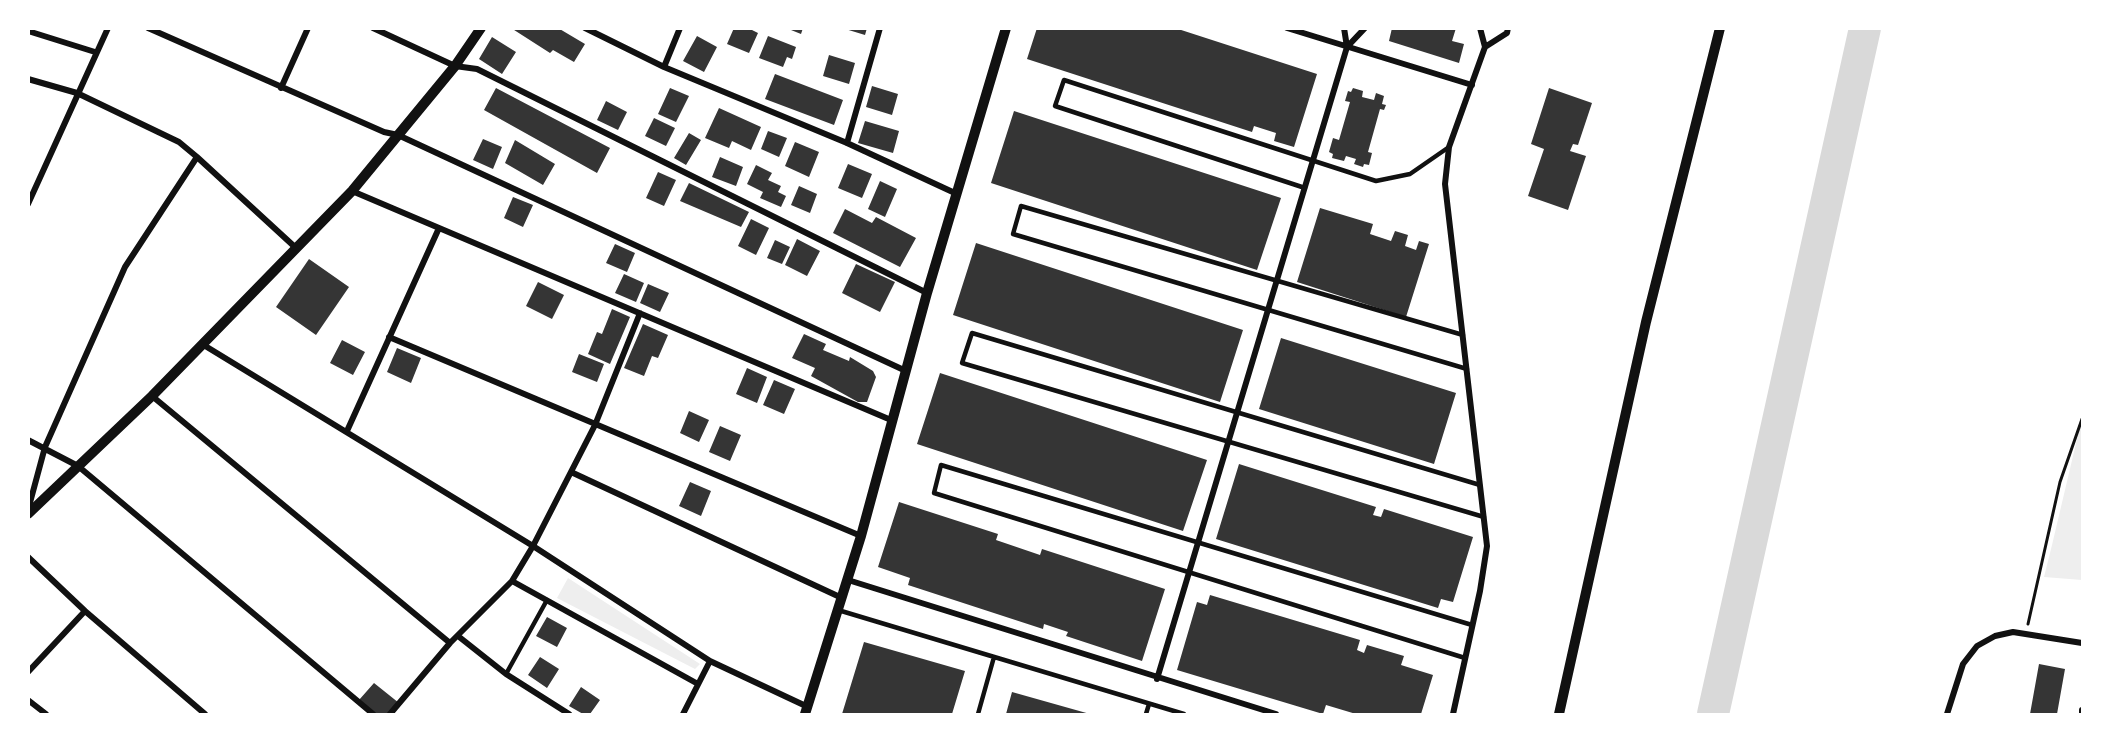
<!DOCTYPE html>
<html>
<head>
<meta charset="utf-8">
<style>
  body { margin:0 }
  #map { position:relative; width:2111px; height:743px; overflow:hidden; background:#fff; font-family:Commissioner,sans-serif }
  canvas { display:block }
  .frame { position:absolute; inset:0; border:30px solid #fff; pointer-events:none }
</style>
</head>
<body>
<div id="map">
<canvas width="2111" height="743"></canvas>
<div class="frame"></div>
</div>
<script>
const context = document.querySelector('canvas').getContext('2d');
context.lineJoin = 'round';
function fillPath(path, color) { context.fillStyle = color; context.fill(path, 'evenodd'); }
const poly = rows => new Path2D(rows.map(r => 'M' + r).join(''));
function strokePath(path, color, width, dash) { context.strokeStyle = color; context.lineWidth = width; context.lineCap = dash ? 'butt' : 'round'; context.setLineDash(dash || []); context.stroke(path); }
const green = poly([
  [2082,418,2082,580,2044,577,2052,545],
  [568,578,700,664,695,669,557,598]
]);
const river = poly([
  [1713,714,1865,28]
]);
const building = poly([
  [511,28,558,28,585,44,574,62,553,50,550,53],
  [734,28,748,28,758,33,749,53,727,44],
  [786,28,803,28,801,34],
  [842,28,867,28,865,35],
  [1037,28,1175,28,1317,74,1294,147,1274,141,1276,133,1254,126,1252,132,1027,59],
  [1392,28,1456,28,1452,41,1464,44,1459,63,1389,41],
  [697,36,717,47,704,72,683,61],
  [768,36,796,47,792,59,787,57,783,67,759,58],
  [492,37,516,52,502,74,479,59],
  [829,55,855,63,849,84,823,76],
  [775,74,843,100,834,125,765,99],
  [872,86,898,94,892,115,866,107],
  [496,88,610,148,597,173,484,110],
  [670,88,689,96,676,122,658,114],
  [1353,88,1363,91,1362,97,1374,100,1376,93,1384,96,1382,104,1386,105,1384,110,1380,109,1368,152,1372,153,1369,165,1364,164,1363,167,1354,164,1356,159,1346,156,1344,161,1332,158,1333,154,1329,152,1333,138,1339,140,1350,102,1345,101,1348,91,1351,92],
  [1549,88,1592,103,1578,145,1573,144,1570,151,1586,156,1568,210,1528,196,1544,149,1531,144],
  [606,101,627,112,618,130,597,120],
  [719,108,761,127,751,150,732,141,729,148,705,138],
  [1014,111,1281,198,1257,270,991,183],
  [654,118,675,128,666,146,645,136],
  [865,121,899,131,893,153,858,143],
  [768,131,787,138,779,157,761,149],
  [689,133,701,140,686,165,674,158],
  [483,139,502,147,493,169,473,160],
  [515,140,555,164,543,185,505,163],
  [795,142,819,152,809,177,785,166],
  [720,157,743,167,736,186,712,177],
  [848,164,872,174,862,198,838,188],
  [756,165,772,173,768,180,781,186,778,192,786,196,781,207,760,198,763,192,747,184],
  [658,172,676,180,664,206,646,198],
  [880,181,897,189,885,217,868,209],
  [689,183,749,212,741,227,680,201],
  [799,186,817,194,810,213,791,205],
  [513,197,533,205,523,227,504,218],
  [1320,208,1373,224,1370,234,1391,241,1395,231,1408,235,1405,246,1416,250,1419,241,1429,244,1406,317,1297,282],
  [845,209,872,223,876,217,916,238,900,267,833,233],
  [751,219,769,228,756,255,738,246],
  [797,239,820,251,807,276,785,265],
  [775,240,790,247,782,264,767,258],
  [976,243,1243,330,1220,402,953,315],
  [615,244,635,253,627,272,606,263],
  [309,259,349,287,316,335,276,307],
  [856,264,895,282,880,312,842,293],
  [624,274,644,283,636,302,615,293],
  [538,282,564,295,552,319,526,306],
  [648,284,669,293,660,312,640,303],
  [612,309,630,317,610,364,588,354,597,332,602,334],
  [643,324,668,335,658,358,652,356,644,376,624,368],
  [804,334,826,344,823,350,849,361,850,357,873,371,876,377,867,402,858,402,811,376,815,368,792,358],
  [1281,338,1456,393,1434,464,1259,409],
  [342,340,365,352,353,375,330,363],
  [397,348,421,358,411,383,387,372],
  [579,354,604,364,597,382,572,372],
  [747,368,767,377,757,403,736,394],
  [940,373,1207,460,1183,531,917,444],
  [774,380,795,389,784,414,763,405],
  [689,411,709,420,699,442,680,433],
  [720,426,741,435,730,461,709,452],
  [1239,464,1376,507,1373,515,1381,517,1384,509,1473,537,1453,602,1441,599,1438,608,1216,539],
  [690,482,711,491,701,516,679,506],
  [899,502,998,534,996,540,1040,555,1042,549,1165,589,1142,661,1066,636,1068,632,1044,624,1043,629,908,585,910,578,878,567],
  [1210,595,1360,640,1357,650,1364,653,1367,645,1404,656,1401,665,1433,675,1421,714,1356,714,1326,705,1323,714,1177,670,1197,602,1207,605],
  [547,617,567,628,557,647,536,636],
  [864,642,965,671,952,714,842,714],
  [540,657,559,669,547,688,528,675],
  [2039,664,2065,669,2057,714,2030,714],
  [374,683,399,703,389,714,375,714,359,700],
  [581,687,600,700,590,714,583,714,569,706],
  [1012,692,1090,714,1006,714]
]);
const path = poly([
  [2028,624,2060,482,2082,419]
]);
const service = poly([
  [1305,188,1055,106,1064,80,1376,181,1410,174,1449,147],
  [1463,335,1021,206,1013,234,1467,369],
  [1480,485,972,333,962,363,1484,517],
  [838,610,1184,714],
  [1465,658,934,493,941,465,1472,625],
  [506,674,547,600],
  [978,714,994,657],
  [1146,714,1149,704]
]);
const minor = poly([
  [148,28,384,132,398,135,906,371],
  [373,28,455,66,477,69,927,293],
  [585,28,664,67,847,143,957,194],
  [1287,28,1472,85],
  [1480,28,1485,47],
  [28,31,95,52],
  [1347,47,1365,28],
  [1485,47,1507,33,1508,28],
  [664,67,680,28],
  [28,79,77,93,179,142,197,157,125,267,45,447,28,510],
  [281,88,308,28],
  [847,143,880,28],
  [197,157,296,248],
  [352,191,891,420],
  [28,204,108,28],
  [640,313,595,425,533,546,512,581,698,684],
  [389,337,861,536],
  [202,344,533,546,710,661,808,707],
  [152,396,450,643],
  [347,431,439,228],
  [28,440,78,466,373,714],
  [571,472,842,598],
  [28,557,85,611,205,714],
  [848,580,1276,714],
  [458,636,506,674,569,714],
  [28,672,85,611],
  [1157,679,1347,47,1344,28],
  [28,700,46,714],
  [390,714,450,643,512,581],
  [683,714,710,661],
  [1453,714,1480,591,1487,546,1445,184,1449,147,1485,47],
  [1947,714,1963,664,1977,646,1995,636,2013,632,2082,643],
  [2082,714,2082,710]
]);
const tertiary = poly([
  [28,514,152,396,352,191,455,66,481,28],
  [805,714,861,536,927,293,1006,28],
  [1559,714,1646,322,1720,28]
]);
fillPath(green, '#eee');
strokePath(river, '#d9d9d9', 32);
fillPath(building, '#353535');
strokePath(path, '#111', 3);
strokePath(service, '#111', 4.5);
strokePath(minor, '#111', 6);
strokePath(tertiary, '#111', 10);
</script>
</body>
</html>
